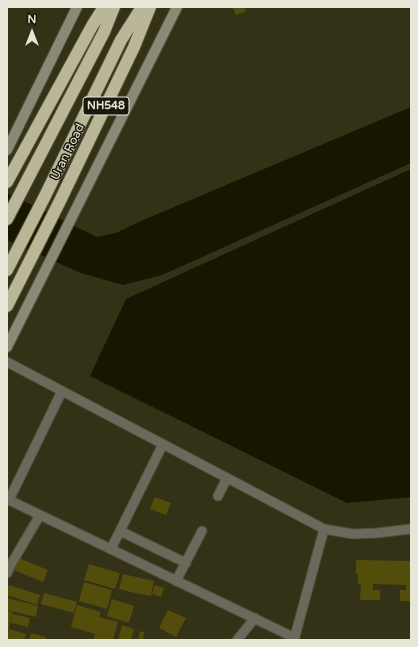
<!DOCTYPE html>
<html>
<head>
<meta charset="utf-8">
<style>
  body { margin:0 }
  #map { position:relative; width:418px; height:647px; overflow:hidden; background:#333116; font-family:"Varela Round",sans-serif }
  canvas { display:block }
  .frame { position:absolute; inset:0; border:8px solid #e8e7d7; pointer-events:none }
  .north { position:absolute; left:12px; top:12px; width:40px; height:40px; -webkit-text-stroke:3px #19180d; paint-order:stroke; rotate:0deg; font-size:11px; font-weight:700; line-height:16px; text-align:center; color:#e8e7d7 }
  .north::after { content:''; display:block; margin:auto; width:14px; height:18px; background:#e8e7d7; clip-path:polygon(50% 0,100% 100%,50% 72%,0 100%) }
</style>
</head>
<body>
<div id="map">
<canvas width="418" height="647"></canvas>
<div class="frame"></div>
<div class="north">N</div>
</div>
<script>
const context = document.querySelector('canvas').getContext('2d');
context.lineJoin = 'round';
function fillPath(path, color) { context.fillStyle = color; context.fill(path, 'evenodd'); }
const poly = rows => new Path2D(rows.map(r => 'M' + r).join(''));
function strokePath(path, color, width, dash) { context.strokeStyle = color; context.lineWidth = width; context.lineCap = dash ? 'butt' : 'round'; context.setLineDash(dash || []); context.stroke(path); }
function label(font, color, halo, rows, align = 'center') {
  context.font = font + ' "Varela Round",sans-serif'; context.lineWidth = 3; context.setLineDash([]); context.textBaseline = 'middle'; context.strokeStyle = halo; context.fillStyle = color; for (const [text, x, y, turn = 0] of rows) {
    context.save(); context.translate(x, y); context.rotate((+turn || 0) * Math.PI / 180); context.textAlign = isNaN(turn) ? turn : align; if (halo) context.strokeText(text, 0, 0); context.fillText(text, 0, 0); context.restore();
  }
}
const water = poly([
  [411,107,411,163,162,275,123,285,81,273,7,240,7,193,97,237,116,233,141,221],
  [411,169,411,497,347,503,90,376,126,299]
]);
const building = poly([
  [232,7,244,7,246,11,236,15],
  [155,497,171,503,166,515,150,509],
  [19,558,48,570,43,582,14,570],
  [356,560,411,561,411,601,400,601,400,590,406,590,406,585,373,584,373,590,380,590,380,600,360,600,361,584,358,584,358,574,356,574],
  [89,564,120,573,115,589,84,580],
  [123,574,154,581,151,596,135,593,119,589],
  [84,582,112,590,107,609,79,601],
  [9,585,40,595,37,605,7,595,7,591],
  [155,585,164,588,161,597,152,594],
  [44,593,77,602,74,613,41,604],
  [7,598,38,606,36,617,7,610],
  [112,599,134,606,129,623,107,616],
  [77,605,101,612,99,617,118,622,113,640,93,640,95,634,71,627],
  [168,610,186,618,176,637,159,628],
  [7,611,13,612,8,632,7,632],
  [13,614,30,618,28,627,11,623],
  [122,625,134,629,131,640,118,640],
  [9,629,26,634,24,640,7,640],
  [140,631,144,632,143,640,138,640],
  [31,633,46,637,45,640,29,640]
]);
const street = poly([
  [7,362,324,529,353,534,377,533,411,529],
  [62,391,9,500,295,638],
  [218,496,227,478],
  [120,531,186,563],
  [111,549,163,444],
  [7,573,10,566,40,515],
  [176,581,202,531],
  [237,640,255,618],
  [294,640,324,529]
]);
const secondary = poly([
  [7,150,77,7],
  [7,347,177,7]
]);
const highway = poly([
  [7,182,92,26,104,7],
  [7,219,104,32,114,7],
  [7,270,45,196,121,40,142,7],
  [7,306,59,203,134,47,150,7]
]);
const shields = [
  [106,106,46]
];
const shieldNames = [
  ["NH548",106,106]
];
const streetNames = [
  ["Uran Road",68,152,-64]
];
fillPath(water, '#181500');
fillPath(building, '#534d0c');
strokePath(street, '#504e35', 11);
strokePath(secondary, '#504e35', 12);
strokePath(highway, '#504e35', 14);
strokePath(street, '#6a695c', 9);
strokePath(secondary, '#8a8975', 10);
strokePath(highway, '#bab798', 12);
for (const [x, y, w] of shields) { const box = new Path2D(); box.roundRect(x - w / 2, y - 9, w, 18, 3); context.fillStyle = '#19180d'; context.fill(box); strokePath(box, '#e8e7d7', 1); }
label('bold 11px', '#e8e7d7', null, shieldNames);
label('12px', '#e8e7d7', '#19180d', streetNames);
</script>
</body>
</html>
